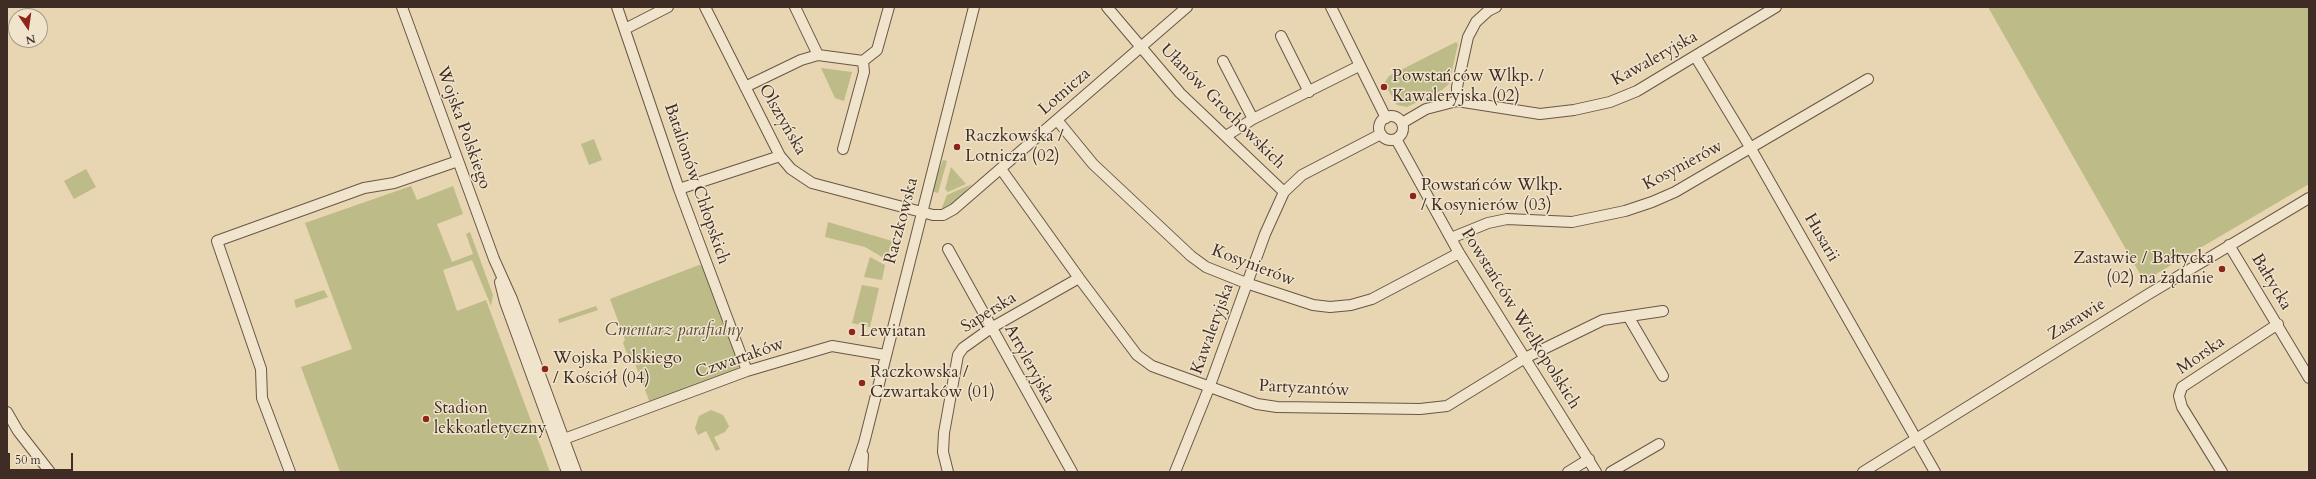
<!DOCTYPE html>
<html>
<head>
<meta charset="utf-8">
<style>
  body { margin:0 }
  #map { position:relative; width:2316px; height:479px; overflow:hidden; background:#e8d5b1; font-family:Cardo,serif }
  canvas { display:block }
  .frame { position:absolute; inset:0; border:8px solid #3f2c24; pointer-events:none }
  .north { position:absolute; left:8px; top:8px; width:40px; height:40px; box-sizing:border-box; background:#f0e4cc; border:1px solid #a99a89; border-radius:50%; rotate:167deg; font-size:11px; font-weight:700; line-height:16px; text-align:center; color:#3f2c24 }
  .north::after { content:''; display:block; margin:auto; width:14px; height:18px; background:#8f2418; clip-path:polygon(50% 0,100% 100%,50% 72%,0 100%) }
  .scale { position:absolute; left:8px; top:453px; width:65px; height:18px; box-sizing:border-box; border:2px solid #3f2c24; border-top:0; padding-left:5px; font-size:12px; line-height:14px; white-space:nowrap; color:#3f2c24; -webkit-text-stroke:3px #f0e4cc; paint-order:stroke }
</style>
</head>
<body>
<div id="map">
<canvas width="2316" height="479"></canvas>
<div class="frame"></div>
<div class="north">N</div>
<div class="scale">50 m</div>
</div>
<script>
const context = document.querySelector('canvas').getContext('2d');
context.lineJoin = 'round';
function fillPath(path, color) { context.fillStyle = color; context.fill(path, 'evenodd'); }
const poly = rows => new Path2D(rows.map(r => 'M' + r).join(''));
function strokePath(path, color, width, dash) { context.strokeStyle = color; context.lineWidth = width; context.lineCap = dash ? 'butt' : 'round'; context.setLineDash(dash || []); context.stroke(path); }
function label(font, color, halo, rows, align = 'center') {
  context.font = font + ' Cardo,serif'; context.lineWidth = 3; context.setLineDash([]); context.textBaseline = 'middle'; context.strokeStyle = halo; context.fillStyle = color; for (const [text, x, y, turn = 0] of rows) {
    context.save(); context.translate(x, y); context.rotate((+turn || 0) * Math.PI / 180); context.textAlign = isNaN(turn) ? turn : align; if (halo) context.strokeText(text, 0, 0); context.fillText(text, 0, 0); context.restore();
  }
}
const green = poly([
  [1988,7,2309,7,2309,184,2144,281],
  [1456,42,1458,44,1449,84,1442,90,1407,107,1397,105,1384,83,1389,76],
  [821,68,852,72,844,101,835,98],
  [594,139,602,160,589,165,581,144],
  [943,160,947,161,938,193,931,191],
  [951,167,966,184,948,192,945,189],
  [86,169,96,187,74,199,64,181],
  [972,184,950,207,941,210,947,195],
  [411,186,417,200,453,186,463,214,437,224,452,262,473,254,466,234,470,232,493,295,491,306,472,260,443,270,457,311,486,300,550,472,340,472,301,367,352,349,305,223],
  [828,222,892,241,887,260,865,247,825,237],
  [870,257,885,265,882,280,864,277],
  [699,265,704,267,740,365,737,370,650,403,634,361,629,359,623,343,625,340,610,299],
  [862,285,879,288,870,327,852,323],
  [324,290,328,297,296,308,294,300],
  [596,306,598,310,559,323,558,319],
  [711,410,723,415,729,426,725,432,714,437,720,449,716,451,706,431,698,435,695,428,699,416]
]);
const minor = poly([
  [402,7,494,259,512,299,576,472],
  [617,7,679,189,747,371],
  [705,7,780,156,791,169,812,183,933,215,943,215,954,209,1187,7],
  [795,7,818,55],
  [1107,7,1180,93,1284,192],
  [1331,7,1386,118],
  [625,29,668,7],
  [1281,36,1309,92],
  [1695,56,1750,147,1935,472],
  [1223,61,1253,119],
  [745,87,801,60,818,55,863,61],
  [1457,101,1457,87,1468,37,1476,22,1488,11,1496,7],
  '1379 128a12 12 0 1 1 24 0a12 12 0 1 1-24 0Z',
  [1057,120,1093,164,1191,256,1206,267,1246,283,1313,305,1330,307,1351,305,1372,299,1459,253],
  [1402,123,1426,109,1457,101,1540,114,1574,110,1610,102,1637,91,1776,7],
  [1226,136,1253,119,1359,66],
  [1396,139,1459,253,1596,472],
  [843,149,864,72,863,61,877,50,889,7],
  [1001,169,1079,278,1137,355,1152,366,1257,404,1277,407,1420,409,1447,406,1525,358,1603,320,1663,311],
  [679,189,780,156],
  [1451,238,1488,223,1507,219,1572,222,1625,211,1652,202,1675,192,1868,79],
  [2229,245,2309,378],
  [948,249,1072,472],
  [500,282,505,302,567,472],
  [1628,316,1663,376],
  [7,412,18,431,50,472],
  [564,439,747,371,832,346,885,355],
  [290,472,262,398,261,369,217,241,364,188,394,183,458,161],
  [854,472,864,443,974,7],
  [862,472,863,455],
  [948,472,943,452,944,433,958,355,963,348,991,328,1079,278],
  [1175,472,1209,388,1265,234,1284,192,1302,175,1381,134],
  [1568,472,1589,459],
  [1611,472,1659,444],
  [1863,472,2147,295,2309,198],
  [2222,472,2182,407,2179,396,2182,387,2278,324]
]);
const markers = [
  [1384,87,4,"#8f2418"],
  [957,147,4,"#8f2418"],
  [1413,196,4,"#8f2418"],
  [2222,269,4,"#8f2418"],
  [852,332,4,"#8f2418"],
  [545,369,4,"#8f2418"],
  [862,383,4,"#8f2418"],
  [426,419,4,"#8f2418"]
];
const streetNames = [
  ["Kawaleryjska",1655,59,-29],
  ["Lotnicza",1065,92,-41],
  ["Ułanów Grochowskich",1222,107,45],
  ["Olsztyńska",782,120,60],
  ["Wojska Polskiego",463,128,70],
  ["Kosynierów",1683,166,-28],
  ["Batalionów Chłopskich",696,184,71],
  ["Raczkowska",902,221,-75],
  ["Husarii",1821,238,60],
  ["Kosynierów",1253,266,21],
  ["Bałtycka",2271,282,59],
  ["Saperska",989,313,-32],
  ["Powstańców Wielkopolskich",1520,319,58],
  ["Zastawie",2077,320,-32],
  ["Kawaleryjska",1213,329,-70],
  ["Morska",2201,356,-35],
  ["Czwartaków",740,359,-19],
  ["Artyleryjska",1029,364,61],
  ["Partyzantów",1304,389,3]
];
const poiNames = [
  ["Powstańców Wlkp. /",1392,77],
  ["Kawaleryjska (02)",1392,97],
  ["Raczkowska /",965,137],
  ["Lotnicza (02)",965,157],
  ["Powstańców Wlkp.",1421,186],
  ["/ Kosynierów (03)",1421,206],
  ["Zastawie / Bałtycka",2214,259,"right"],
  ["(02) na żądanie",2214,279,"right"],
  ["Lewiatan",860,332],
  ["Wojska Polskiego",553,359],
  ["/ Kościół (04)",553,379],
  ["Raczkowska /",870,373],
  ["Czwartaków (01)",870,393],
  ["Stadion",434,409],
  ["lekkoatletyczny",434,429]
];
const parkNames = [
  ["Cmentarz parafialny",674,331]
];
fillPath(green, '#bdbb87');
strokePath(minor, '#695647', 12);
strokePath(minor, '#f0e4cc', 10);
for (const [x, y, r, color] of markers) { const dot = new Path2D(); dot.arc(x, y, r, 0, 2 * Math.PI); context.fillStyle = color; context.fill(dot); strokePath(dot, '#f0e4cc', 1.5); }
label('17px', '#3f2c24', '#f0e4cc', streetNames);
label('17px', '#3f2c24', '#f0e4cc', poiNames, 'left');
label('italic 17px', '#584938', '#f0e4cc', parkNames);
</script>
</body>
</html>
